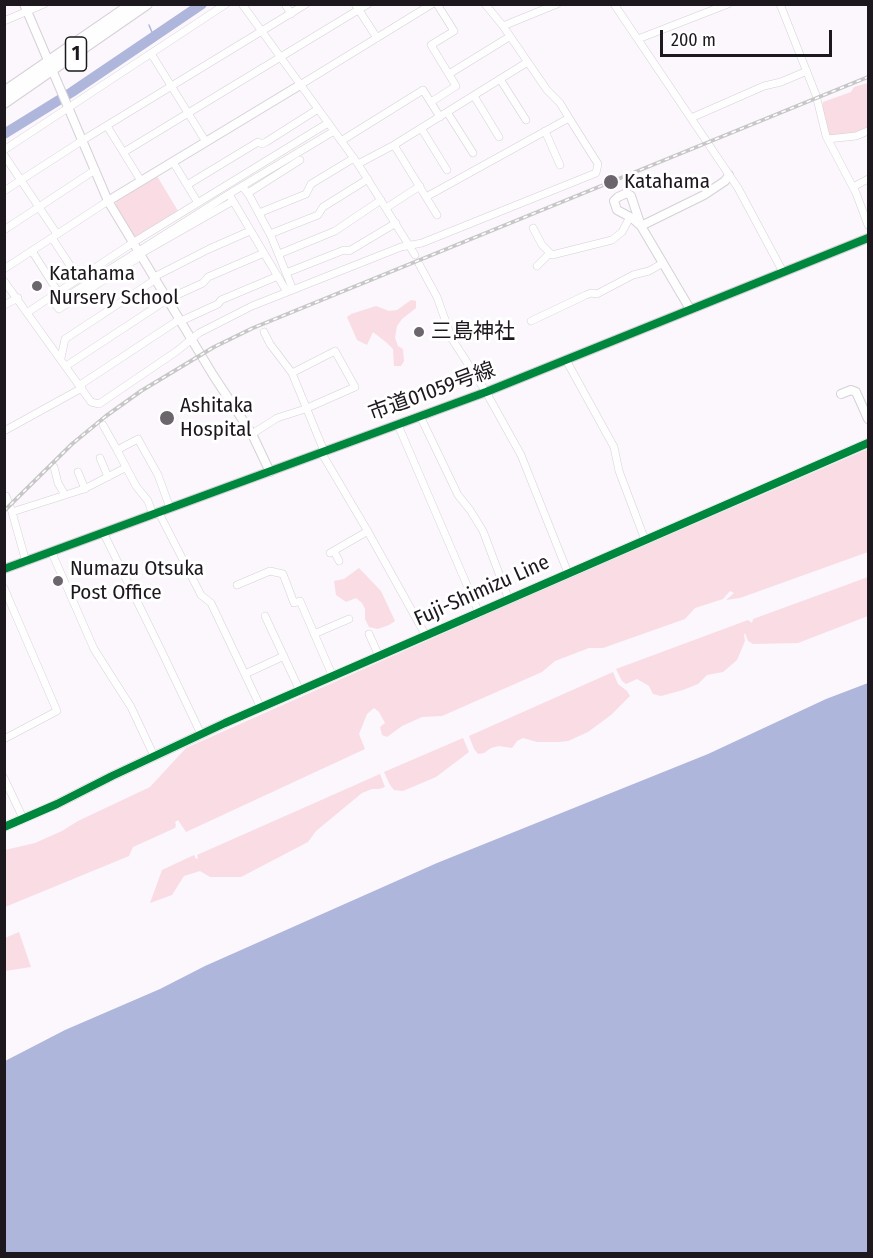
<!DOCTYPE html>
<html>
<head>
<meta charset="utf-8">
<style>
  body { margin:0 }
  #map { position:relative; width:873px; height:1258px; overflow:hidden; background:#fbf7fc; font-family:"Fira Sans Condensed",sans-serif }
  canvas { display:block }
  .frame { position:absolute; inset:0; border:6px solid #1d181e; pointer-events:none }
  .scale { position:absolute; left:660px; top:30px; width:172px; height:27px; box-sizing:border-box; border:3px solid #1d181e; border-top:0; padding-left:8px; font-size:18px; line-height:21px; white-space:nowrap; color:#1d181e; -webkit-text-stroke:4px #fff; paint-order:stroke }
</style>
</head>
<body>
<div id="map">
<canvas width="873" height="1258"></canvas>
<div class="frame"></div>
<div class="scale">200 m</div>
</div>
<script>
const context = document.querySelector('canvas').getContext('2d');
context.lineJoin = 'round';
function fillPath(path, color) { context.fillStyle = color; context.fill(path, 'evenodd'); }
const poly = rows => new Path2D(rows.map(r => 'M' + r).join(''));
function strokePath(path, color, width, dash) { context.strokeStyle = color; context.lineWidth = width; context.lineCap = dash ? 'butt' : 'round'; context.setLineDash(dash || []); context.stroke(path); }
function label(font, color, halo, rows, align = 'center') {
  context.font = font + ' "Fira Sans Condensed","Noto Sans JP",sans-serif'; context.lineWidth = 6; context.setLineDash([]); context.textBaseline = 'middle'; context.strokeStyle = halo; context.fillStyle = color; for (const [text, x, y, turn = 0] of rows) {
    context.save(); context.translate(x, y); context.rotate((+turn || 0) * Math.PI / 180); context.textAlign = isNaN(turn) ? turn : align; if (halo) context.strokeText(text, 0, 0); context.fillText(text, 0, 0); context.restore();
  }
}
const green = poly([
  [868,83,868,128,855,133,829,137,822,112,823,102,851,92,854,87],
  [157,176,178,211,136,237,132,236,115,207,116,201],
  [411,300,416,301,416,308,402,319,397,326,395,338,398,346,403,349,404,361,401,366,394,366,393,349,387,343,373,332,367,345,357,340,347,317,351,314,376,306,389,311,397,310],
  [868,449,868,552,740,598,726,600,734,593,730,591,723,599,695,608,685,619,603,648,589,648,555,661,542,672,442,716,422,717,402,726,387,737,382,735,380,727,385,723,379,712,374,708,367,714,359,734,365,749,186,832,178,820,175,822,176,825,175,828,133,847,129,856,5,907,5,850,35,843,62,831,78,821,150,787,186,748,512,603],
  [359,568,381,591,395,621,389,625,378,629,369,627,365,619,365,609,362,603,356,598,346,602,336,595,334,581,344,579],
  [868,577,868,616,798,643,753,644,748,641,745,633,744,635,745,641,737,660,723,672,707,675,698,684,683,690,661,696,653,694,649,686,637,679,626,684,622,681,616,669,748,620,752,623,753,619],
  [613,672,618,684,627,691,630,696,611,715,588,732,568,741,559,742,537,742,523,738,517,741,512,748,499,746,491,748,484,753,478,754,474,749,469,736],
  [463,738,469,752,436,777,403,791,394,790,390,785,384,772],
  [380,774,385,787,379,789,372,789,362,793,316,831,308,842,241,877,210,877,200,871,184,876,172,895,150,903,162,870,194,855,196,859,198,858,197,855],
  [19,932,31,967,5,971,5,938]
]);
const water = poly([
  [868,683,868,1253,5,1253,5,1061,65,1030,160,989,205,966,437,863,708,754,826,699]
]);
const stream = poly([
  [149,25,154,37]
]);
const river = poly([
  [4,134,72,92,202,4]
]);
const minor = poly([
  [242,4,358,164,415,255],
  [285,4,291,14],
  [355,4,377,38],
  [614,4,738,188,783,272],
  [780,4,816,95,826,136,856,193,868,225],
  [4,21,44,4],
  [503,26,557,4],
  [638,39,728,4],
  [152,55,206,142],
  [449,74,509,37],
  [500,79,526,120],
  [300,85,432,4],
  [474,96,499,137],
  [431,102,456,86,431,45,454,31,437,4],
  [447,112,473,153],
  [691,118,764,86,781,82,807,71],
  [107,126,141,181],
  [421,128,447,170],
  [545,131,560,165],
  [828,139,856,136,868,131],
  [341,141,423,90,440,117],
  [394,145,437,215],
  [4,150,226,4],
  [124,152,368,4],
  [4,155,57,234],
  [173,162,198,203],
  [358,164,394,145,526,63],
  [187,185,258,142,262,144,266,142,318,109],
  [242,186,249,195,271,236,293,290],
  [853,187,868,179],
  [4,191,83,140,306,4],
  [248,193,300,160],
  [229,194,287,292],
  [426,197,569,118],
  [386,208,420,186],
  [259,213,306,194,311,184,354,158],
  [533,228,542,245,552,255,612,240,622,232,630,217],
  [4,230,95,170],
  [270,234,318,215,323,207,368,179],
  [52,238,79,279],
  [32,251,58,292],
  [140,254,233,201],
  [279,254,335,231,381,200],
  [141,256,59,309,55,304,229,194,334,131],
  [419,264,437,297,452,339,486,392,521,455,568,573],
  [537,266,550,253],
  [4,269,108,201],
  [286,273,344,250,349,251,396,223],
  [154,277,209,249,250,231],
  [4,281,91,402,99,404,177,351,199,333,252,306,401,247,422,243,596,173,598,164,569,118,560,103,547,90,503,26,485,4],
  [4,305,18,298],
  [28,312,134,242,328,123],
  [181,321,218,304,221,300,278,276],
  [531,321,586,295,591,293,597,294,633,275,649,271,663,263],
  [264,332,270,344,292,373,324,451],
  [61,358,65,339,156,279],
  [566,360,614,447,619,471,645,540],
  [66,366,168,299,203,283,208,277,264,253],
  [80,385,180,319],
  [420,416,458,495,470,510,483,531,509,600],
  [103,425,117,450,138,439,158,475,170,508],
  [398,425,479,613],
  [4,431,82,388],
  [252,434,277,418,305,409,355,387,335,351,292,373],
  [117,450,136,486,148,501,153,515],
  [321,452,367,530,426,636],
  [100,458,108,477],
  [54,467,58,483,65,495],
  [78,472,85,489],
  [6,496,12,512],
  [159,513,201,595,211,603,261,708],
  [104,534,161,650,201,734],
  [334,551,339,561],
  [52,553,94,649,131,707,154,756],
  [330,553,368,531],
  [26,562,12,512,84,489,125,468],
  [237,585,270,571,283,574,294,603,300,601,333,677],
  [4,588,57,711,4,739],
  [265,616,300,691],
  [314,634,349,619],
  [369,634,379,656],
  [245,674,284,656],
  [4,778,21,814]
]);
const tertiary = poly([
  [24,4,108,201,213,375,252,434,270,472],
  [108,201,300,85],
  [641,226,632,218,617,210,614,201,618,197,627,193,631,196,641,226,690,309],
  [641,226,704,195,725,181,729,175],
  [841,394,851,390,856,392,868,419],
  [4,569,486,392,868,238]
]);
const secondary = poly([
  [4,827,57,804,112,776,225,723,868,443]
]);
const trunk = poly([
  [4,92,132,4],
  [4,103,147,4]
]);
const rail = poly([
  [4,511,72,444,106,416,141,391,214,347,253,328,868,77]
]);
const cycleway = poly([
  [4,569,486,392,868,238],
  [4,827,57,804,112,776,225,723,868,443]
]);
const markers = [
  [611,182,8,"#6b666c"],
  [37,286,6,"#6b666c"],
  [419,332,6,"#6b666c"],
  [167,418,8,"#6b666c"],
  [58,581,6,"#6b666c"]
];
const shields = [
  [76,54,21]
];
const shieldNames = [
  ["1",76,54]
];
const poiNames = [
  ["Katahama",624,182],
  ["Katahama",49,274],
  ["Nursery School",49,298],
  ["三島神社",431,332],
  ["Ashitaka",180,406],
  ["Hospital",180,430],
  ["Numazu Otsuka",70,569],
  ["Post Office",70,593]
];
const streetNames = [
  ["市道01059号線",432,392,-20],
  ["Fuji-Shimizu Line",482,591,-24]
];
fillPath(green, '#f9dce4');
fillPath(water, '#afb6dc');
strokePath(stream, '#afb6dc', 1.5);
strokePath(river, '#afb6dc', 10);
strokePath(minor, '#d5d1d6', 8);
strokePath(tertiary, '#d5d1d6', 10);
strokePath(secondary, '#d5d1d6', 10);
strokePath(trunk, '#d5d1d6', 12);
strokePath(minor, '#fefeff', 7);
strokePath(tertiary, '#fefeff', 8);
strokePath(secondary, '#fefeff', 9);
strokePath(trunk, '#fefeff', 10);
strokePath(rail, '#c8c7c8', 4);
strokePath(rail, '#fff', 1.5, [4.5]);
strokePath(cycleway, '#00873e', 8);
for (const [x, y, r, color] of markers) { const dot = new Path2D(); dot.arc(x, y, r, 0, 2 * Math.PI); context.fillStyle = color; context.fill(dot); strokePath(dot, '#fff', 2); }
for (const [x, y, w] of shields) { const box = new Path2D(); box.roundRect(x - w / 2, y - 17, w, 34, 4.5); context.fillStyle = '#fff'; context.fill(box); strokePath(box, '#1d181e', 1.5); }
label('bold 20px', '#1d181e', null, shieldNames);
label('21px', '#1d181e', '#fff', poiNames, 'left');
label('21px', '#1d181e', '#fff', streetNames);
</script>
</body>
</html>
